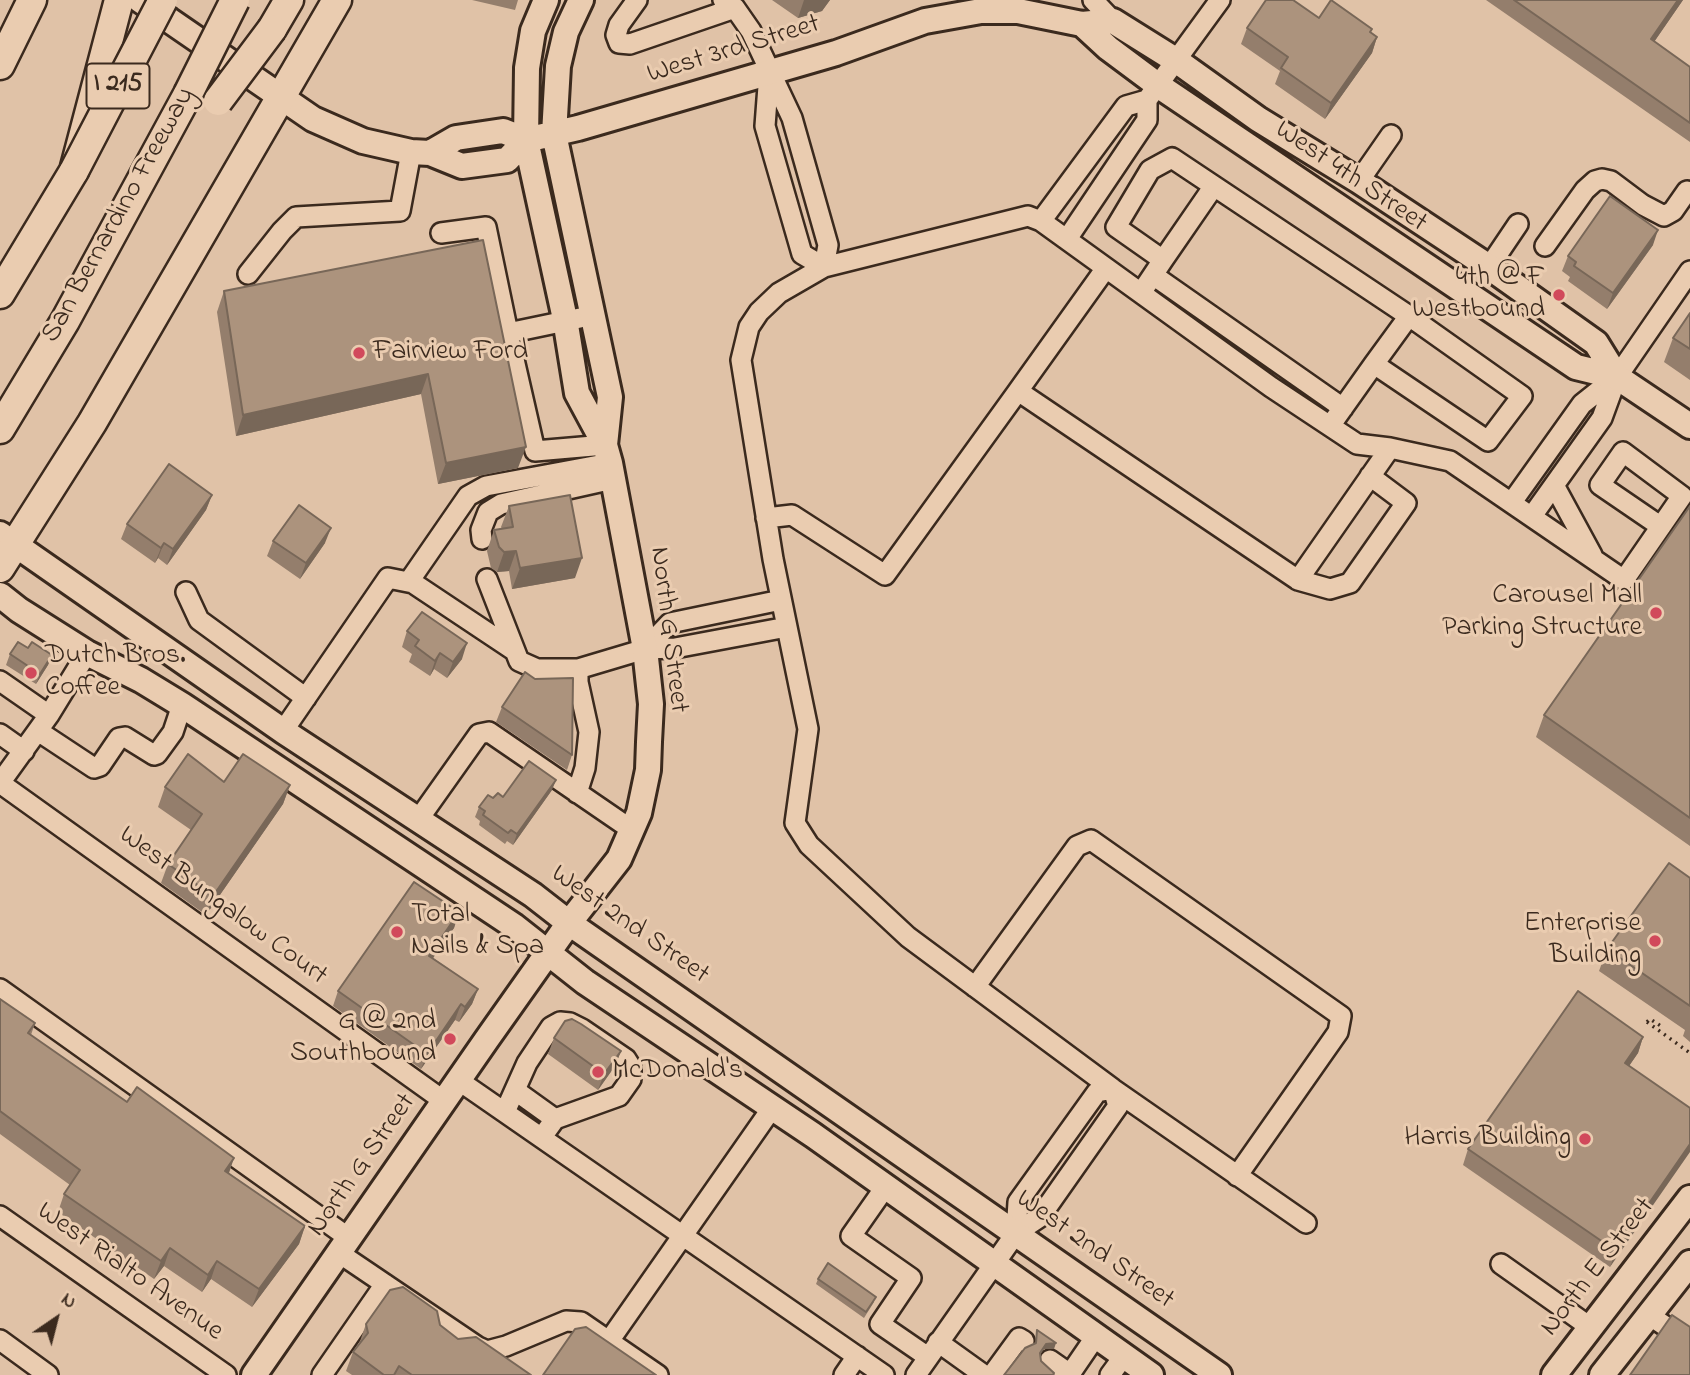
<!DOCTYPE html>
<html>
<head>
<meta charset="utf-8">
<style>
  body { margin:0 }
  #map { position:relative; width:1690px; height:1375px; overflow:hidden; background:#e0c2a7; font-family:"Indie Flower",sans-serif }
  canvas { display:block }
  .north { position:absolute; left:21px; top:1284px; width:70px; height:70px; -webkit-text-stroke:5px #eaccb0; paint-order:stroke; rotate:35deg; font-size:19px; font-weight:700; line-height:28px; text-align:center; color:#3b2a1e }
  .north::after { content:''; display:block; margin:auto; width:24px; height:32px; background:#3b2a1e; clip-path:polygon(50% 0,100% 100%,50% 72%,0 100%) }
</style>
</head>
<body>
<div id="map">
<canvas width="1690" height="1375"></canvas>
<div class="north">N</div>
</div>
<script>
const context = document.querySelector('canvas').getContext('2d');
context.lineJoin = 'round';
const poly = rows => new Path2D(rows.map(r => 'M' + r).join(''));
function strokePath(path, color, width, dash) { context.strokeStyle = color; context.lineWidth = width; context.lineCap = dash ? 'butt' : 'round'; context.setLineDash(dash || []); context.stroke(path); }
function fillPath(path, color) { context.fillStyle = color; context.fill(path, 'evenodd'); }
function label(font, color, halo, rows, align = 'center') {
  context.font = font + ' "Indie Flower",sans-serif'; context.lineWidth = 6; context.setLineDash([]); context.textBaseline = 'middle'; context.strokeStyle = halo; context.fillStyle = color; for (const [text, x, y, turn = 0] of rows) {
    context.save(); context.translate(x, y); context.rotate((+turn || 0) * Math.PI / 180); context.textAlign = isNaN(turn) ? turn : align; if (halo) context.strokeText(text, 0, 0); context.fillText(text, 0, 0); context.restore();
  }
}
const path = poly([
  [1647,1022,1690,1053],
  [1647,1022,1650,1019,1664,1028]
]);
const minor = poly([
  [637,0,619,25,616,35,619,43,630,44,735,8],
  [723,0,735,8,751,31,792,118,828,245,824,267],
  [1093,0,1113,21],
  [769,73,765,126,802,254,824,267],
  [1359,181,1391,135],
  [1214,186,1409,316],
  [1041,221,1126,106,1147,100,1220,0],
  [441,233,486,227,508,333,580,318],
  [1067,239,1147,120,1147,100],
  [1545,246,1585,190,1595,181,1602,179,1611,181,1643,205,1664,216,1673,211,1687,191,1690,193],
  [1489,267,1518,224],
  [1106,268,1018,391,1298,580,1390,448],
  [248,274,282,231,296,217,400,211,411,152],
  [1153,275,1343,408],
  [1141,293,1163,260,1214,186,1172,158,1150,170,1116,227,1163,260],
  [508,333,535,451,605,445],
  [1330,426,1374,364,1409,316,1522,396,1488,441,1374,364],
  [1554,485,1592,555],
  [1512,502,1582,404,1616,377],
  [1532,516,1602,418,1617,377,1690,271],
  [766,518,792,515,885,575,1018,391],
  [482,539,481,530,488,512,501,504,613,479],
  [487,579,519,661,537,669,578,669,645,649,675,648,787,627],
  [1298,580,1330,589,1350,583,1406,503,1370,476],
  [186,592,199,620,306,698],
  [645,649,670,623,781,600],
  [515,651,413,583,412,577,468,496,486,486,610,463],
  [0,681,49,715],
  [38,731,94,768,100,766,119,738,125,737,154,755,157,754,173,732,182,705],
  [283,731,388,578,413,583],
  [0,734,24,751],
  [0,783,444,1101],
  [0,783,49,715,87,653],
  [577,793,585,768,589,732,578,682,578,669],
  [418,820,479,734,489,732,632,830],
  [975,987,1077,846,1091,840,1341,1016,1338,1032,1237,1176],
  [0,989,349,1238],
  [458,1080,884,1375],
  [516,1091,555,1119],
  [505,1112,527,1063,551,1027,560,1022,570,1023,582,1029,626,1059,631,1067,631,1079,619,1096,555,1119,542,1137],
  [886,1186,851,1236,911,1278,880,1324,928,1357],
  [0,1216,226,1375],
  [1306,1223,1113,1089,908,937,809,845,795,823,808,729,773,559,741,360,749,327,759,312,779,293,824,267,1028,216,1041,221,1271,387,1357,444,1390,448,1450,461,1624,580,1682,496,1623,452,1600,485,1660,526],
  [339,1253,478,1347,487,1351,506,1346,566,1321,581,1322,658,1375],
  [1501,1264,1590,1327],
  [1649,1315,1690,1343],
  [0,1340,48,1375],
  [609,1341,772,1108],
  [938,1342,984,1375],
  [1050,1360,1070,1374,1096,1336],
  [322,1375,385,1284],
  [844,1375,857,1356],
  [916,1375,1016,1233,1040,1217,1118,1106,1113,1089,1097,1092,1018,1202,1016,1233],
  [992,1375,1019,1338,1024,1341],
  [1110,1375,1124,1356]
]);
const major = poly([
  [140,0,313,119,363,141,411,152,430,153,462,166,507,160,526,140],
  [581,0,566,32,558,66,554,134,610,397,605,445],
  [1082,24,1108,48,1159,86,1576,367,1617,377,1690,426],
  [430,153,456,138,503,131,526,140,578,128,836,53,925,21,981,11,1018,11,1082,24,1113,21,1177,61,1258,119,1359,181,1489,267,1596,343,1617,377],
  [0,534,283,731,533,895,569,923,1219,1375],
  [0,595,19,610,87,653,141,680,182,705,514,926,585,982,813,1135,1151,1375],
  [254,1375,487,1039,569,923,619,859,639,813,648,770,649,742,651,704,645,649,610,463,605,445,577,393,565,319,526,140,527,68,533,31,546,0],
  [1554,1375,1690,1198],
  [1602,1375,1690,1263]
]);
const highway = poly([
  [272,29,289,0],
  [0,65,32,0],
  [0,294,74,171,119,0],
  [0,429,65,321,188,94],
  [0,568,92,423,337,0]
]);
const highwayBridge = poly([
  [188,94,235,0],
  [218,101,272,29],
  [74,171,163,0]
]);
const wall = poly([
  [472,0,518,0,515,10],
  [772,0,830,0,822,11,798,18],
  [1486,0,1683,0,1654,42,1690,67,1690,142],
  [1319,18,1372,29,1371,32,1377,37,1372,53,1325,119,1275,84,1280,71,1241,44,1247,28],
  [483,240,518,468,438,484,421,394,236,436,217,312,224,291],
  [1653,245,1607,309,1568,281,1570,277,1562,271,1568,256],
  [1690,313,1690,380,1664,362,1673,338],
  [212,495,206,510,167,565,158,558,155,563,121,539,127,524],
  [509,506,575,578,512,589,509,571,497,572,491,568,487,551,494,530,502,529,501,527],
  [1690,506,1690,846,1536,737,1544,715],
  [273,541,325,543,300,579,267,556],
  [407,631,462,659,447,678,434,669,430,676,409,662,412,654,402,647],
  [28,648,52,655,48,665,36,684,6,665,10,654],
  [502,707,572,755,567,770,496,722],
  [224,782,290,785,283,804,206,915,161,883,168,864,191,830,158,807,165,787],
  [552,790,513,845,507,841,505,844,479,825,480,821,475,817,479,807,493,798],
  [1690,878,1690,1042,1683,1036,1685,1030,1599,971,1607,949],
  [459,912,454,928,433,958,478,989,472,1004,459,1022,455,1020,421,1069,333,1006,338,991],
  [0,999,35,1023,31,1035,305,1226,299,1244,252,1307,211,1279,202,1292,164,1266,154,1279,58,1212,64,1194,70,1185,0,1134],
  [1643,1037,1638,1053,1629,1066,1690,1108,1610,1267,1463,1165,1468,1149],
  [554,1038,621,1051,615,1066,598,1090,548,1054],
  [818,1279,874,1302,864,1318,816,1284],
  [366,1324,440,1325,458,1339,531,1375,352,1375,346,1371,353,1352,359,1344]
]);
const shadedWall = poly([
  [804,0,830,0,822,11,798,18],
  [1678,0,1683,0,1645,55,1651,39],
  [1377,37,1372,53,1325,119,1331,103],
  [1658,230,1653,245,1607,309,1613,293],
  [428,374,421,394,236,436,243,415],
  [526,447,518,468,438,484,446,463],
  [212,495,206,510,167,565,173,549],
  [331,528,325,543,300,579,306,563],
  [164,543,158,558,155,563,161,548],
  [516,551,509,571,497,572,504,552],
  [582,558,575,578,512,589,520,568],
  [467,643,462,659,447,678,453,662],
  [440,653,434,669,430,676,435,661],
  [52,655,48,665,36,684,40,674],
  [556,780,552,790,513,845,517,834],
  [290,785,283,804,206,915,213,896],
  [459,912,454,928,424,971,429,956],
  [478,989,472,1004,459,1022,465,1007],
  [461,1004,455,1020,421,1069,427,1054],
  [1643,1037,1638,1053,1620,1079,1625,1063],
  [621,1051,615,1066,598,1090,604,1074],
  [1690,1144,1690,1152,1610,1267,1616,1251],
  [234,1158,228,1176,225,1171],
  [305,1226,299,1244,252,1307,259,1289],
  [170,1248,164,1266,154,1279,161,1261],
  [217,1261,211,1279,202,1292,208,1275],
  [1056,1343,1054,1349,1044,1349,1038,1358,1040,1353,1046,1344]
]);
const building = poly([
  [1266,0,1293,0,1319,18,1331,0,1372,29,1370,32,1377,37,1331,103,1281,68,1288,57,1247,28,1266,0],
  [1514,0,1678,0,1651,39,1690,67,1690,123,1514,0],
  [1610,196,1658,230,1613,293,1574,266,1576,262,1568,256,1610,196],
  [483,240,526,447,446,463,428,374,243,415,224,291,483,240],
  [1690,313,1690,349,1673,338,1690,313],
  [169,464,212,495,173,549,164,543,161,548,127,524,169,464],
  [570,495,582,558,520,568,516,551,504,552,499,547,494,530,513,527,509,506,570,495],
  [299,505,331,528,306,563,273,541,299,505],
  [1690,506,1690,818,1544,715,1690,506],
  [422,612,467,643,453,662,440,653,435,661,415,646,419,640,407,631,422,612],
  [18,642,28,648,32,642,52,655,40,674,10,654,18,642],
  [525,672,535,679,573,678,572,755,502,707,525,672],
  [188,754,224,782,243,754,290,785,213,896,168,864,202,814,165,787,188,754],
  [529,761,556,780,517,834,511,830,508,833,483,815,485,811,479,807,488,795,493,798,498,793,503,797,529,761],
  [1669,863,1690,878,1690,1006,1607,949,1669,863],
  [414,882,459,912,429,956,478,989,465,1007,461,1004,427,1054,338,991,414,882],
  [1578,991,1643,1037,1625,1063,1690,1108,1690,1144,1616,1251,1468,1149,1578,991],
  [0,999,35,1023,28,1033,127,1102,137,1087,234,1158,225,1171,305,1226,259,1289,217,1261,208,1275,170,1248,161,1261,64,1194,80,1170,0,1111,0,999],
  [572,1019,581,1024,621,1051,604,1074,554,1038,565,1021,572,1019],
  [828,1263,876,1297,866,1312,818,1279,828,1263],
  [403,1287,437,1311,440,1325,458,1339,476,1337,531,1375,412,1375,399,1366,394,1375,384,1375,353,1352,368,1333,366,1324,390,1290,403,1287],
  [1672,1315,1690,1327,1690,1375,1630,1375,1672,1315],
  [586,1327,656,1375,543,1375,575,1329,586,1327],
  [1037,1330,1056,1343,1046,1344,1040,1353,1041,1361,1054,1373,1053,1375,1004,1375,1025,1348,1036,1343,1037,1330]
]);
const markers = [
  [1559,295,7,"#d1495b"],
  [359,353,7,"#d1495b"],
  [1656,613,7,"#d1495b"],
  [31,673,7,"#d1495b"],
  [397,932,7,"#d1495b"],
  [1655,941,7,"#d1495b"],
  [450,1039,7,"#d1495b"],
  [598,1072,7,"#d1495b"],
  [1585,1139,7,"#d1495b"]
];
const shields = [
  [118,86,63]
];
const shieldNames = [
  ["I 215",118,86]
];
const streetNames = [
  ["West 3rd Street",734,51,-17],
  ["West 4th Street",1350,178,34],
  ["San Bernardino Freeway",120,216,-61],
  ["North G Street",667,630,83],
  ["West Bungalow Court",222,907,36],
  ["West 2nd Street",629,926,35],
  ["North G Street",363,1166,-55],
  ["West 2nd Street",1094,1251,35],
  ["North E Street",1599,1268,-52],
  ["West Rialto Avenue",129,1273,35]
];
const poiNames = [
  ["4th @ F",1545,279],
  ["Westbound",1545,311],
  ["Fairview Ford",373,353,"left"],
  ["Carousel Mall",1642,597],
  ["Parking Structure",1642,629],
  ["Dutch Bros.",45,657,"left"],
  ["Coffee",45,689,"left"],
  ["Total",411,916,"left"],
  ["Nails & Spa",411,948,"left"],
  ["Enterprise",1641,925],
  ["Building",1641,957],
  ["G @ 2nd",436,1023],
  ["Southbound",436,1055],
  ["McDonald's",612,1072,"left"],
  ["Harris Building",1571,1139]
];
strokePath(minor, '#3b2a1e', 24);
strokePath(major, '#3b2a1e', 30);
strokePath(highway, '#3b2a1e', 33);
strokePath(path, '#3b2a1e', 3.5, [2, 5]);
strokePath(minor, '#eaccb0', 19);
strokePath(major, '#eaccb0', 24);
strokePath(highway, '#eaccb0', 28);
strokePath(highwayBridge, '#3b2a1e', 33, []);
strokePath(highwayBridge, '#eaccb0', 28);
fillPath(wall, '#947e6c');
fillPath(shadedWall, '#786758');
fillPath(building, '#ac937d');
strokePath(building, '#786758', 2);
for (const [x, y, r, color] of markers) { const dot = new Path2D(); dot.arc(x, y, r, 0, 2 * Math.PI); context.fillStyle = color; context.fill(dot); strokePath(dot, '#eaccb0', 2.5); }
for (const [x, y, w] of shields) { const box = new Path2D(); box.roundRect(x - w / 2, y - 22.5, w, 45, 5); context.fillStyle = '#eaccb0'; context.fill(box); strokePath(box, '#3b2a1e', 2); }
label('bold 26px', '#3b2a1e', null, shieldNames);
label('28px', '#3b2a1e', '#eaccb0', streetNames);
label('28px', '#3b2a1e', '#eaccb0', poiNames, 'right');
</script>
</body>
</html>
